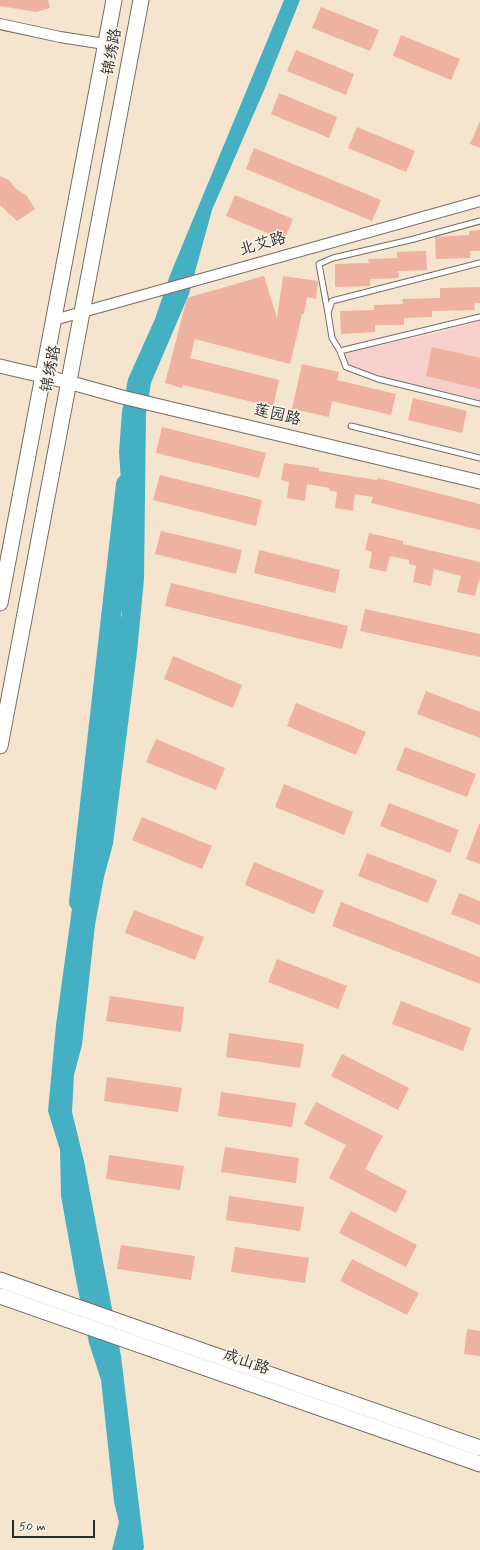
<!DOCTYPE html>
<html>
<head>
<meta charset="utf-8">
<style>
  body { margin:0 }
  #map { position:relative; width:480px; height:1550px; overflow:hidden; background:#f6e5ce; font-family:Mynerve,sans-serif }
  canvas { display:block }
  .scale { position:absolute; left:12px; top:1520px; width:83px; height:18px; box-sizing:border-box; border:2px solid #2b2b2b; border-top:0; padding-left:5px; font-size:12px; line-height:14px; white-space:nowrap; color:#2b2b2b; -webkit-text-stroke:3px #fbf7ec; paint-order:stroke }
</style>
</head>
<body>
<div id="map">
<canvas width="480" height="1550"></canvas>
<div class="scale">50 m</div>
</div>
<script>
const context = document.querySelector('canvas').getContext('2d');
context.lineJoin = 'round';
function fillPath(path, color) { context.fillStyle = color; context.fill(path, 'evenodd'); }
const poly = rows => new Path2D(rows.map(r => 'M' + r).join(''));
function strokePath(path, color, width, dash) { context.strokeStyle = color; context.lineWidth = width; context.lineCap = dash ? 'butt' : 'round'; context.setLineDash(dash || []); context.stroke(path); }
function label(font, color, halo, rows, align = 'center') {
  context.font = font + ' Mynerve,"LXGW WenKai TC",sans-serif'; context.lineWidth = 3; context.setLineDash([]); context.textBaseline = 'middle'; context.strokeStyle = halo; context.fillStyle = color; for (const [text, x, y, turn = 0] of rows) {
    context.save(); context.translate(x, y); context.rotate((+turn || 0) * Math.PI / 180); context.textAlign = isNaN(turn) ? turn : align; if (halo) context.strokeText(text, 0, 0); context.fillText(text, 0, 0); context.restore();
  }
}
const built = poly([
  [480,321,480,400,379,376,348,365,345,353,440,332]
]);
const water = poly([
  [284,0,300,0,265,88,212,210,189,294,151,383,146,413,144,579,137,652,113,844,104,877,95,925,82,1045,74,1075,72,1112,84,1161,121,1356,144,1547,143,1550,112,1550,119,1522,114,1502,101,1380,89,1343,76,1280,61,1196,60,1150,48,1111,56,1025,74,894,82,874,108,648,122,615,117,567,123,511,119,452,122,412,128,379,155,319,170,275]
]);
const river = poly([
  [79,902,126,484]
]);
const building = poly([
  [0,0,48,0,50,8,36,12,0,6],
  [321,7,379,30,370,51,312,28],
  [401,35,460,59,451,80,393,56],
  [296,50,354,74,346,95,287,71],
  [279,93,337,117,329,138,271,114],
  [480,121,480,148,470,144],
  [357,127,415,151,406,172,348,148],
  [254,148,381,200,372,221,246,169],
  [0,176,9,180,15,188,27,196,35,209,17,221,0,205],
  [235,195,293,219,284,240,226,216],
  [480,230,480,251,470,251,470,258,436,259,435,237,469,235,469,231],
  [426,251,427,270,398,271,399,278,370,279,370,286,335,287,335,264,369,263,368,259,397,258,397,252],
  [264,276,277,318,283,276,318,281,316,299,307,297,304,314,302,314,290,364,195,339,190,358,279,380,273,407,183,385,182,388,165,383,187,298],
  [480,287,480,303,474,303,475,310,432,311,432,317,404,318,404,325,375,325,375,332,341,334,340,311,374,310,374,305,403,304,402,299,440,298,440,288],
  [432,347,480,358,480,389,426,376],
  [302,364,339,372,337,380,396,394,391,415,332,401,329,417,292,409],
  [413,398,467,411,462,433,408,420],
  [162,427,266,453,259,478,156,453],
  [284,463,319,468,319,471,377,480,378,478,480,504,480,530,371,503,373,497,355,494,353,511,335,508,337,492,329,490,330,488,307,484,305,501,287,498,289,482,281,480],
  [160,475,262,500,256,526,153,500],
  [161,531,242,550,236,574,155,554],
  [369,533,403,541,403,544,480,562,480,580,479,580,475,596,457,592,461,576,453,574,434,569,431,586,413,582,416,566,409,564,409,560,390,556,386,572,369,568,372,552,365,550],
  [259,550,340,570,335,593,254,573],
  [171,583,348,626,342,649,165,606],
  [365,609,480,634,480,657,360,631],
  [173,656,242,685,233,708,164,679],
  [426,691,480,712,480,738,417,714],
  [296,703,366,732,356,755,287,726],
  [156,739,225,768,216,790,146,762],
  [405,747,476,774,467,797,396,770],
  [284,784,353,812,344,835,275,807],
  [389,803,459,830,450,853,380,826],
  [142,817,212,846,202,869,132,840],
  [479,824,480,824,480,864,466,859],
  [367,853,437,880,428,903,358,876],
  [254,862,324,891,314,914,245,885],
  [459,893,480,901,480,925,451,914],
  [341,902,480,957,480,984,332,926],
  [134,910,204,937,195,960,125,933],
  [277,959,347,986,338,1009,268,982],
  [110,996,184,1007,181,1032,106,1021],
  [401,1001,471,1028,463,1051,392,1024],
  [229,1033,304,1044,300,1068,226,1057],
  [342,1054,409,1088,398,1110,331,1076],
  [107,1077,182,1088,178,1112,104,1101],
  [221,1092,296,1103,292,1127,218,1116],
  [316,1102,383,1136,365,1169,407,1191,396,1213,329,1178,346,1145,304,1124],
  [225,1147,299,1158,296,1183,221,1172],
  [109,1155,184,1166,180,1190,106,1179],
  [229,1196,304,1207,300,1231,226,1220],
  [351,1211,417,1245,406,1267,339,1233],
  [121,1245,195,1256,191,1280,117,1269],
  [235,1247,309,1258,305,1283,231,1272],
  [352,1259,419,1293,407,1315,340,1281],
  [467,1329,480,1331,480,1356,464,1354]
]);
const service = poly([
  [328,313,319,264,333,258,410,240,480,221],
  [480,317,340,351,346,367,378,379,480,404],
  [340,351,332,338,328,313,332,301,480,263],
  [351,426,480,458]
]);
const minor = poly([
  [0,24,60,37,105,44],
  [54,320,480,201]
]);
const tertiary = poly([
  [0,366,68,382,122,397,480,482]
]);
const secondary = poly([
  [0,603,114,0],
  [0,746,141,0],
  [0,1280,480,1448],
  [0,1296,480,1464]
]);
const streetNames = [
  ["锦绣路",113,52,-80],
  ["北艾路",263,245,-16],
  ["锦绣路",52,369,-79],
  ["莲园路",277,416,13],
  ["成山路",246,1363,19]
];
fillPath(built, '#f7d0cb');
fillPath(water, '#45b0c3');
strokePath(river, '#45b0c3', 20);
fillPath(building, '#eeb1a2');
strokePath(service, '#726c64', 7);
strokePath(minor, '#726c64', 12);
strokePath(tertiary, '#726c64', 15);
strokePath(secondary, '#726c64', 17);
strokePath(service, '#fff', 5);
strokePath(minor, '#fff', 10);
strokePath(tertiary, '#fff', 13);
strokePath(secondary, '#fff', 15);
label('16px', '#2b2b2b', '#fbf7ec', streetNames);
</script>
</body>
</html>
